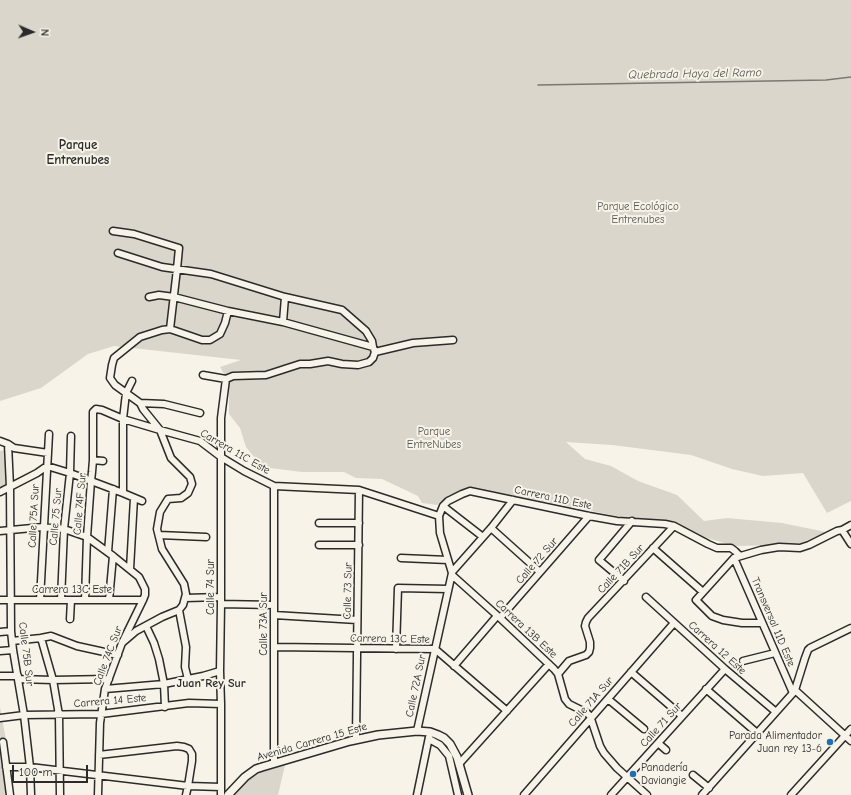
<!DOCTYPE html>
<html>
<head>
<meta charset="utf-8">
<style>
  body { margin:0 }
  #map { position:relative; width:851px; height:795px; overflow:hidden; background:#f7f3e8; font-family:"Comic Neue",sans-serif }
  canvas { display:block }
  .north { position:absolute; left:12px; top:12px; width:40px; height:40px; -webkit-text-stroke:3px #f7f3e8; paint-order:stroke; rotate:92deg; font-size:11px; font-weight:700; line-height:16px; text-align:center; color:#2b2b2b }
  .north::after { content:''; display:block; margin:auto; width:14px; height:18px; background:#2b2b2b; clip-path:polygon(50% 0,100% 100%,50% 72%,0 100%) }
  .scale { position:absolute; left:12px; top:765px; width:76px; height:18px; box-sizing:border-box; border:2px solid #2b2b2b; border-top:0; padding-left:5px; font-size:12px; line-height:14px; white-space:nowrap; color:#2b2b2b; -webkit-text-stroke:3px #f7f3e8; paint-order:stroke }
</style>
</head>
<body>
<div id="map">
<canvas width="851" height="795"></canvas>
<div class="north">N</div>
<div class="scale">100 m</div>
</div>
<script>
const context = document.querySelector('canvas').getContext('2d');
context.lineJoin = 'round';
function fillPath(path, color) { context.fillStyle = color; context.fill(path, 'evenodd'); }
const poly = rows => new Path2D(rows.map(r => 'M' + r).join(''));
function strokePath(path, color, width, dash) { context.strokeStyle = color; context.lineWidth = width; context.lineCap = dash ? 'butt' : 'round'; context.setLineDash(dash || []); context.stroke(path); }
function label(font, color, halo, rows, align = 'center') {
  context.font = font + ' "Comic Neue",sans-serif'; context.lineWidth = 4; context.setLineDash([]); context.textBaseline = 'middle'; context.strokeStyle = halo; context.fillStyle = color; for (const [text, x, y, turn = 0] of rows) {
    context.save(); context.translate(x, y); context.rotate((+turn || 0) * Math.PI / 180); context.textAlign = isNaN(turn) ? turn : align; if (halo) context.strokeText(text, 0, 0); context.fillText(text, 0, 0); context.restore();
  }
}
const green = poly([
  [0,0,851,0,851,501,827,513,803,473,763,476,732,469,691,455,612,445,566,442,585,459,611,466,638,481,677,495,704,521,727,518,782,523,826,532,801,543,781,545,735,546,700,536,672,523,632,519,483,490,466,489,449,495,437,505,422,503,418,496,382,479,356,478,344,472,302,472,262,467,246,447,240,428,229,414,229,382,220,367,241,360,114,346,88,354,41,388,0,401],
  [6,450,8,485,0,489,0,451],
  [0,707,6,740,1,740,8,795,0,795],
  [285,765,278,795,235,795,247,781,258,774,271,768]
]);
const stream = poly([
  [538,85,826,80,851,77]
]);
const minor = poly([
  [113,231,134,234,179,248,177,269,170,329],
  [118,253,162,267,211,274,285,297,342,310,366,331,372,341,373,347,375,352],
  [149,297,159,295,174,297,228,311,283,322,373,347],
  [283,322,285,297],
  [375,352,413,343,453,340],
  [203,375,226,379,233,376,266,375,300,364,310,364,328,361,342,364,358,365,369,362,373,358,375,352],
  [140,403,164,404,200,413],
  [0,441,8,444,14,448,48,453],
  [8,444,10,487,11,631,13,650,24,715,30,767,31,795],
  [93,460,103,461],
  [0,492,37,473,47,466,70,473,123,493,142,501],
  [123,493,123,419,126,393,132,381],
  [443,506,483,537],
  [439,516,443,506,448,501,462,494,470,491,589,516,617,521,665,524,674,526,708,544,717,548,731,548,735,551,740,556],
  [319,523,359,523],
  [491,528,540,572],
  [842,530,851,544],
  [0,531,43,527,64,529,87,537,113,556,139,577,145,589,145,595,143,600,122,643,105,689,100,723,98,795],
  [159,535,206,537],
  [319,545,359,545],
  [653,548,703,592],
  [108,552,113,489],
  [401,558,448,560],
  [734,558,793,693],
  [130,569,134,498],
  [452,572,491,528,513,500],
  [452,575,500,618,554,669,558,674,565,699,569,704,587,713,590,716,600,746,604,753,617,768,647,795],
  [624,581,599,560,632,521],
  [646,597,725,669,776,712],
  [185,598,221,597],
  [0,600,143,600],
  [40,600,49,434],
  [61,600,64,529,70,473,71,436],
  [85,600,87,537,91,481,92,472,93,460,93,412,96,409,102,410,123,419,160,430,200,441,221,457,244,471,274,486,359,490,390,500,439,516],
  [109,600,113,556],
  [221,604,274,605],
  [179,610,186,647,185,667,188,679],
  [274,615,357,620],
  [500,618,589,516],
  [70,619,71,600],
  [762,623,742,623,723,620,712,616,696,600,734,558,761,550,779,547,800,548,809,545,837,531,842,530,851,525],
  [146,626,154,643,159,659,164,684,165,707],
  [0,632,11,631],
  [41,638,53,680,59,715,60,795],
  [12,641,41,638,51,636,77,646,118,655],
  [122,643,136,631,162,617,179,610,183,605,186,594,184,584,162,549,157,529,160,512,168,499,181,498,188,493,192,484,190,477,171,458,160,430,143,409,140,403,115,385,110,378,112,365,114,358,140,337,162,330,170,329,202,340,210,340,220,334,225,323,228,311],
  [274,647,435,649,507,711],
  [396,649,398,588,448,589],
  [0,651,13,650],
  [743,661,775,653],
  [454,666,497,616],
  [631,672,682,716],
  [558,674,569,661,586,655,589,652,590,648,590,642,585,626,586,622,588,618,674,526],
  [0,676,18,676],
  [18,679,53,680,109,679],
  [105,689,164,684,203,676,220,671],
  [706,689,757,733],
  [795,690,851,741],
  [608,699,644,729],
  [0,718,24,715,101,714,189,703,221,704],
  [417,731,452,573,440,533,439,516],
  [356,739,359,490],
  [429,739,440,745,449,756,458,795],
  [3,742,10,795],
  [658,743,666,750],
  [99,755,177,746,184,747,189,749,192,754,192,761,188,786,186,795],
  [274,763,274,486],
  [459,764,549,664],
  [6,767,30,767,188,786,221,787],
  [693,775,709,788],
  [221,795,221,704,220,671,221,604,221,418,226,379],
  [417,795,429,737],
  [524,795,674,623],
  [611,795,725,669],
  [702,795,793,693,795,690,805,658,808,650,810,648,851,628],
  [791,795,851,729]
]);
const major = poly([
  [228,795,245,777,256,769,262,767,350,741,378,735,417,731,430,732,438,735,444,738,450,744,457,757,468,795]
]);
const markers = [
  [830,742,4,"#1f6fb2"],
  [633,774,4,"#1f6fb2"]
];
const parkNames = [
  ["Parque Ecológico",638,207],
  ["Entrenubes",638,220],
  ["Parque",434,432],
  ["EntreNubes",434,445]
];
const streetNames = [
  ["Carrera 11C Este",235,452,30],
  ["Carrera 11D Este",553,498,12],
  ["Calle 74F Sur",80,504,-85],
  ["Calle 75A Sur",34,516,-87],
  ["Calle 75 Sur",56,517,-85],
  ["Calle 72 Sur",537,561,-49],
  ["Calle 71B Sur",621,569,-47],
  ["Calle 74 Sur",211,587,-90],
  ["Carrera 13C Este",72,590],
  ["Calle 73 Sur",348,591,-89],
  ["Transversal 11D Este",773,622,67],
  ["Calle 73A Sur",264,624,-90],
  ["Carrera 13B Este",526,629,43],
  ["Carrera 13C Este",390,639,1],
  ["Carrera 12 Este",717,648,42],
  ["Calle 75B Sur",26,654,83],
  ["Calle 74C Sur",108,656,-69],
  ["Calle 72A Sur",416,686,-78],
  ["Carrera 14 Este",110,701,-5],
  ["Calle 71A Sur",591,702,-49],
  ["Calle 71 Sur",661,725,-48],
  ["Avenida Carrera 15 Este",312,742,-16]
];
const poiNames = [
  ["Parada Alimentador",822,736],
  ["Juan rey 13-6",822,749],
  ["Panadería",641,768,"left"],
  ["Daviangie",641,781,"left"]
];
const waterNames = [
  ["Quebrada Haya del Ramo",695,74,-1]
];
const neighbourhoodNames = [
  ["Juan Rey Sur",211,684]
];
const quarterNames = [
  ["Parque",78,145],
  ["Entrenubes",78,160]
];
fillPath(green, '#dad6cc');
strokePath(stream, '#7a7874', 1.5);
strokePath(minor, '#2b2b2b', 9);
strokePath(major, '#2b2b2b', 10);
strokePath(minor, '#f7f3e8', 6);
strokePath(major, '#f7f3e8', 7);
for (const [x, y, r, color] of markers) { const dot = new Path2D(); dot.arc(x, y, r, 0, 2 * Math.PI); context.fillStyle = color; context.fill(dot); strokePath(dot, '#f7f3e8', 1.5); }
label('11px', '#575653', '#f7f3e8', parkNames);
label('11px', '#2b2b2b', '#f7f3e8', streetNames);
label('11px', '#2b2b2b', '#f7f3e8', poiNames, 'right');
label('italic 12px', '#53524f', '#f7f3e8', waterNames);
label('bold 12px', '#2b2b2b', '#f7f3e8', neighbourhoodNames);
label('bold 13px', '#2b2b2b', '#f7f3e8', quarterNames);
</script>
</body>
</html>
